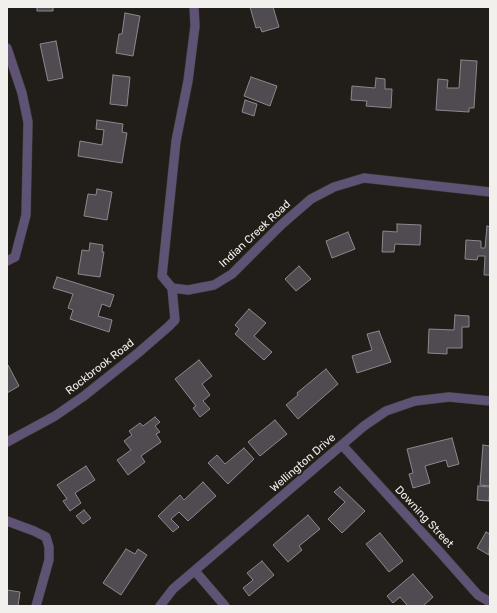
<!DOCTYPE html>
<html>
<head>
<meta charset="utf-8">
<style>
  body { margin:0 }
  #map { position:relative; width:497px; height:613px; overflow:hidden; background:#211e19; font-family:Rubik,sans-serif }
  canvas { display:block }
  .frame { position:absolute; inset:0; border:8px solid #f2f0ec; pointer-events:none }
</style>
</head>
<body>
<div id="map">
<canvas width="497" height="613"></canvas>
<div class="frame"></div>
</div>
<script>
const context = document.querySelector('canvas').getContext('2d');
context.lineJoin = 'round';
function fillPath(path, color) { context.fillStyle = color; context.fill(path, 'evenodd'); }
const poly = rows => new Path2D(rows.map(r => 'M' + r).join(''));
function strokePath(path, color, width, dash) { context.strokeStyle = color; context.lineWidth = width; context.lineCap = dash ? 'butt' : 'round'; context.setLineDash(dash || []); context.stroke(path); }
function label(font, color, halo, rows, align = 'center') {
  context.font = font + ' Rubik,sans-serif'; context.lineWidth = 4; context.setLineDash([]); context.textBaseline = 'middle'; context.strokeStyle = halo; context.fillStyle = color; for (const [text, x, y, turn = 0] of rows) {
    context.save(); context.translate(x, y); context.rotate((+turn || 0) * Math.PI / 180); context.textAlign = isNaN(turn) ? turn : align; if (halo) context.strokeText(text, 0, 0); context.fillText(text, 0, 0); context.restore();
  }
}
const building = poly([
  [37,7,53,7,53,11,37,11,37,7],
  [250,7,273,7,279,27,262,32,260,27,256,28,250,7],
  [125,13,140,16,133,56,116,53,119,34,122,34,125,13],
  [56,41,63,78,48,81,40,44,56,41],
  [461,60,477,61,474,108,469,108,469,112,436,110,438,79,448,80,447,88,459,88,461,60],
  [113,75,130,77,127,106,110,104,113,75],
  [251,77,277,86,270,106,244,96,251,77],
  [376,78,385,79,385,89,392,89,391,108,366,106,367,101,351,100,352,86,375,88,376,78],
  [245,100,257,104,254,116,242,112,245,100],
  [97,120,123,124,122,132,127,133,122,163,78,156,80,141,102,145,104,130,96,129,97,120],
  [97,189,112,192,107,220,84,216,88,194,96,195,97,189],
  [397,224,421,225,420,245,395,244,394,252,382,252,383,231,397,232,397,224],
  [487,226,490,227,490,275,484,275,485,256,478,256,477,260,465,259,466,240,481,241,481,248,485,248,487,226],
  [348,232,355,249,332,258,326,241,348,232],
  [90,243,103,245,102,252,104,252,100,277,78,274,82,250,89,251,90,243],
  [299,266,311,279,296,291,285,279,299,266],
  [57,277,114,295,110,307,102,304,98,316,112,320,109,332,70,319,73,310,68,308,73,294,53,288,57,277],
  [249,309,266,323,254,336,272,352,264,360,235,334,239,329,235,325,249,309],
  [455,315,469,316,469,327,462,327,462,348,447,348,447,354,428,353,429,329,454,330,455,315],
  [379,331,391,362,357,373,352,356,372,350,367,334,379,331],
  [199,360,212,376,202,384,210,395,203,401,210,409,200,417,193,408,196,406,175,379,199,360],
  [7,365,8,365,19,386,7,393,7,365],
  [326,369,338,384,298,419,286,405,298,395,297,393,326,369],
  [155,417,160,422,155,426,160,432,156,434,161,442,141,456,145,462,128,475,117,460,131,450,124,441,132,435,129,431,140,423,143,426,155,417],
  [275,420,287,434,260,456,248,442,275,420],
  [452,438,459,464,448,467,446,460,425,466,430,483,413,488,409,474,413,473,407,449,452,438],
  [483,445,490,446,490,486,480,485,483,445],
  [244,448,254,459,228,484,208,463,217,455,225,464,244,448],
  [86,466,95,480,75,493,81,503,70,511,63,501,67,499,57,485,86,466],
  [203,482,216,496,188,521,179,512,171,519,179,527,173,532,158,516,180,495,184,500,203,482],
  [478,486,490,487,489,501,477,500,478,486],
  [340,487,365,511,342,533,328,519,345,502,334,492,340,487],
  [84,510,91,518,83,524,76,516,84,510],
  [308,515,320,529,299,546,302,550,288,562,273,545,308,515],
  [486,532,490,534,489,555,477,548,486,532],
  [380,533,403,561,389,572,366,544,380,533],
  [126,549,135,554,138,549,147,555,121,595,103,583,126,549],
  [262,561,274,575,249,596,243,588,253,580,247,573,262,561],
  [413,574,433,597,423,606,406,606,407,605,400,597,393,603,387,596,413,574],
  [7,590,20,592,18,606,7,606,7,590]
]);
const street = poly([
  [194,7,195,26,188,81,176,141,162,276,172,288,188,290,214,285,232,274,281,225,311,199,334,187,364,178,490,192],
  [7,48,22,93,28,122,26,215,15,257,7,261],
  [7,442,55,416,84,396,138,353,168,327,175,320,172,288],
  [342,445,439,551,478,595,490,602],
  [7,521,34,531,46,537,49,547,49,560,36,606],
  [195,571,225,606],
  [160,606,173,589,364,426,386,411,415,401,449,397,490,401]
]);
const streetNames = [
  ["Indian Creek Road",255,234,-43],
  ["Rockbrook Road",100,367,-38],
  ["Wellington Drive",303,463,-41],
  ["Downing Street",424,517,47]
];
fillPath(building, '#4f4b51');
strokePath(building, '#8c888e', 1);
strokePath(street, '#3e3b37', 10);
strokePath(street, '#5e5374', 9);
label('11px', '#f2f0ec', '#211e19', streetNames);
</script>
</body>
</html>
